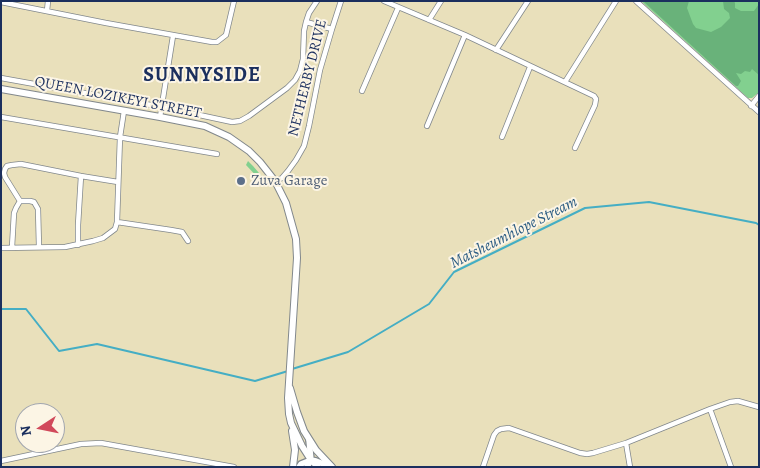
<!DOCTYPE html>
<html>
<head>
<meta charset="utf-8">
<style>
  body { margin:0 }
  #map { position:relative; width:760px; height:468px; overflow:hidden; background:#e9e0bb; font-family:Alegreya,serif }
  canvas { display:block }
  .frame { position:absolute; inset:0; border:2px solid #1b2f5e; pointer-events:none }
  .north { position:absolute; left:15px; top:403px; width:50px; height:50px; box-sizing:border-box; background:#fcf5e5; border:1px solid #a2a6af; border-radius:50%; rotate:259deg; font-size:14px; font-weight:700; line-height:20px; text-align:center; color:#1b2f5e }
  .north::after { content:''; display:block; margin:auto; width:18px; height:22px; background:#d1495b; clip-path:polygon(50% 0,100% 100%,50% 72%,0 100%) }
</style>
</head>
<body>
<div id="map">
<canvas width="760" height="468"></canvas>
<div class="frame"></div>
<div class="north">N</div>
</div>
<script>
const context = document.querySelector('canvas').getContext('2d');
context.lineJoin = 'round';
function fillPath(path, color) { context.fillStyle = color; context.fill(path, 'evenodd'); }
const poly = rows => new Path2D(rows.map(r => 'M' + r).join(''));
function strokePath(path, color, width, dash) { context.strokeStyle = color; context.lineWidth = width; context.lineCap = dash ? 'butt' : 'round'; context.setLineDash(dash || []); context.stroke(path); }
function label(font, color, halo, rows, align = 'center') {
  context.font = font + ' Alegreya,serif'; context.lineWidth = 4; context.setLineDash([]); context.textBaseline = 'middle'; context.strokeStyle = halo; context.fillStyle = color; for (const [text, x, y, turn = 0] of rows) {
    context.save(); context.translate(x, y); context.rotate((+turn || 0) * Math.PI / 180); context.textAlign = isNaN(turn) ? turn : align; if (halo) context.strokeText(text, 0, 0); context.fillText(text, 0, 0); context.restore();
  }
}
const green = poly([
  [641,1,759,1,759,92,752,98,748,98],
  [248,161,253,166,265,180,263,182,261,181,246,165]
]);
const forest = poly([
  [643,1,689,1,687,8,693,24,696,28,711,32,721,27,730,18,729,13,724,9,723,1,734,1,735,3,735,8,741,11,754,11,759,4,759,75,752,69,750,72,745,71,741,74,736,73,741,81,738,86,736,86]
]);
const stream = poly([
  [1,309,26,309,59,351,97,344,255,381,288,371],
  [292,369,348,352,429,304,454,272,585,208,649,202,756,223,759,225]
]);
const minor = poly([
  [384,1,465,35,594,96,596,99,595,105,575,148],
  [636,1,759,112],
  [1,2,106,23,212,42,217,42,226,35,234,1],
  [47,11,48,1],
  [429,20,441,1],
  [306,22,332,29],
  [496,50,528,1],
  [1,78,162,107,232,122,240,121,249,116,287,88,295,80,300,71,303,59,304,31,306,22,309,13,317,1],
  [565,82,616,1],
  [362,91,398,8],
  [751,106,759,96],
  [1,117,217,154],
  [160,117,173,36],
  [427,126,465,35],
  [502,137,530,67],
  [275,181,282,178,288,171,296,160,304,146,309,126,320,70,332,29,341,1],
  [20,201,5,177,4,173,5,169,7,166,12,165,21,164,81,176,118,182],
  [117,222,171,230,182,232,188,241],
  [78,245,78,225,81,176],
  [12,247,14,213,16,208,20,201,30,201,34,202,38,209,39,247],
  [1,248,65,247,93,241,103,238,115,229,117,222,120,137,124,111],
  [710,409,731,467],
  [626,443,630,467],
  [1,461,81,444,101,443,234,467],
  [483,467,494,435,497,431,501,429,509,428,580,453,587,454,593,453,626,443,710,409,730,402,738,401,759,407]
]);
const tertiary = poly([
  [299,467,301,464,311,460,316,461,331,467],
  [307,467,311,460,309,440]
]);
const secondary = poly([
  [1,89,160,117,205,126,229,137,249,151,260,162,275,181,286,203,296,239,297,258,288,398,289,414,291,423,302,446,311,460,318,467],
  [290,388,297,412,304,431,316,450,332,467],
  [292,431,295,450,293,467]
]);
const markers = [
  [241,181,5,"#5c6f8a"]
];
const streetNames = [
  ["NETHERBY DRIVE",308,78,-76],
  ["QUEEN LOZIKEYI STREET",118,98,11]
];
const serviceNames = [
  ["Zuva Garage",251,181]
];
const waterNames = [
  ["Matsheumhlope Stream",514,233,-27]
];
const districtNames = [
  ["SUNNYSIDE",202,76]
];
fillPath(green, '#82d08f');
fillPath(forest, '#69b27a');
strokePath(stream, '#45aec4', 2);
strokePath(minor, '#82888c', 6);
strokePath(tertiary, '#82888c', 8);
strokePath(secondary, '#82888c', 8);
strokePath(minor, '#fff', 4.5);
strokePath(tertiary, '#fff', 5.5);
strokePath(secondary, '#fff', 6);
for (const [x, y, r, color] of markers) { const dot = new Path2D(); dot.arc(x, y, r, 0, 2 * Math.PI); context.fillStyle = color; context.fill(dot); strokePath(dot, '#fcf5e5', 2); }
label('15px', '#1b2f5e', '#fcf5e5', streetNames);
label('15px', '#4e5e75', '#fcf5e5', serviceNames, 'left');
label('italic 16px', '#2a5b82', '#fcf5e5', waterNames);
context.letterSpacing = '1px';
label('bold 20px', '#1b2f5e', '#fcf5e5', districtNames);
context.letterSpacing = '0px';
</script>
</body>
</html>
